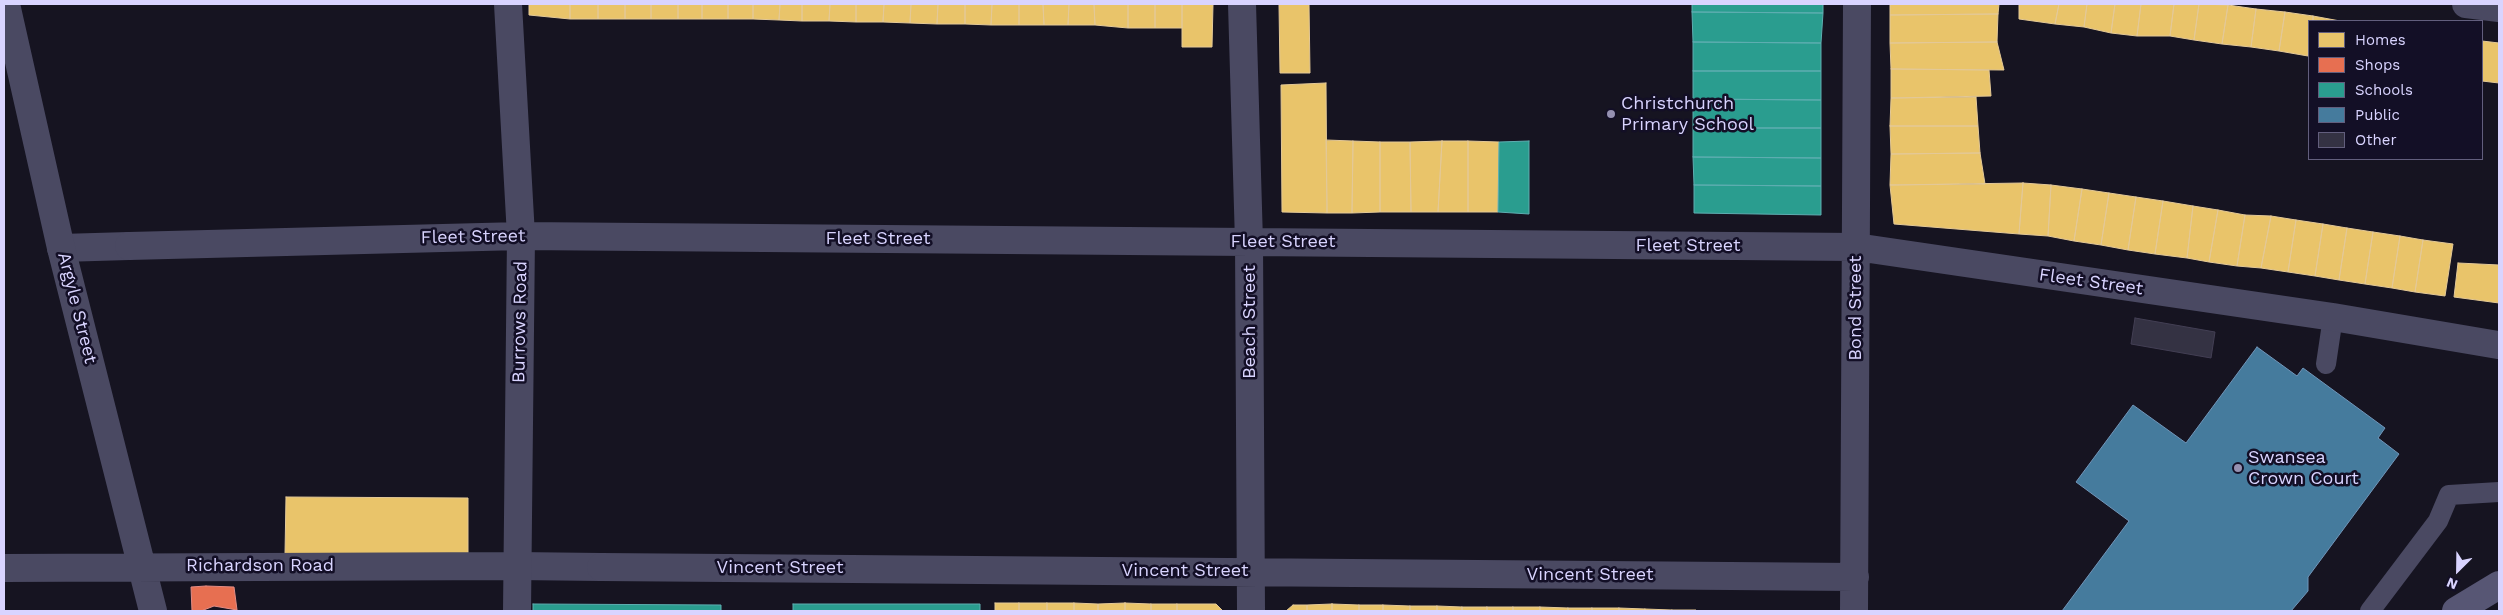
<!DOCTYPE html>
<html>
<head>
<meta charset="utf-8">
<style>
  body { margin:0 }
  #map { position:relative; width:2503px; height:615px; overflow:hidden; background:#161421; font-family:"Work Sans",sans-serif }
  canvas { display:block }
  .frame { position:absolute; inset:0; border:5px solid #d9d4ff; pointer-events:none }
  .legend { position:absolute; left:2308px; top:20px; width:175px; height:140px; box-sizing:border-box; background:#130f26; border:1px solid #625e7d; margin:0; padding:6px 9px; list-style:none; font-size:15px; color:#d9d4ff }
  .legend li { display:flex; align-items:center; gap:10px; height:25px }
  .legend b { width:25px; border:1px solid #625e7d }
  .north { position:absolute; left:2433px; top:545px; width:50px; height:50px; -webkit-text-stroke:4px #130f26; paint-order:stroke; rotate:203deg; font-size:14px; font-weight:700; line-height:20px; text-align:center; color:#d9d4ff }
  .north::after { content:''; display:block; margin:auto; width:18px; height:22px; background:#d9d4ff; clip-path:polygon(50% 0,100% 100%,50% 72%,0 100%) }
</style>
</head>
<body>
<div id="map">
<canvas width="2503" height="615"></canvas>
<div class="frame"></div>
<ul class="legend">
<li><b style="height:14px;background:#e9c46a"></b>Homes</li>
<li><b style="height:14px;background:#e76f51"></b>Shops</li>
<li><b style="height:14px;background:#2a9d8f"></b>Schools</li>
<li><b style="height:14px;background:#457b9d"></b>Public</li>
<li><b style="height:14px;background:#343243"></b>Other</li>
</ul>
<div class="north">N</div>
</div>
<script>
const context = document.querySelector('canvas').getContext('2d');
context.lineJoin = 'round';
function fillPath(path, color) { context.fillStyle = color; context.fill(path, 'evenodd'); }
const poly = rows => new Path2D(rows.map(r => 'M' + r).join(''));
function strokePath(path, color, width, dash) { context.strokeStyle = color; context.lineWidth = width; context.lineCap = dash ? 'butt' : 'round'; context.setLineDash(dash || []); context.stroke(path); }
function label(font, color, halo, rows, align = 'center') {
  context.font = font + ' "Work Sans",sans-serif'; context.lineWidth = 5; context.setLineDash([]); context.textBaseline = 'middle'; context.strokeStyle = halo; context.fillStyle = color; for (const [text, x, y, turn = 0] of rows) {
    context.save(); context.translate(x, y); context.rotate((+turn || 0) * Math.PI / 180); context.textAlign = isNaN(turn) ? turn : align; if (halo) context.strokeText(text, 0, 0); context.fillText(text, 0, 0); context.restore();
  }
}
const homes = poly([
  [529,4,570,4,570,19,529,15,529,4],
  [570,4,598,4,598,19,570,19,570,4],
  [598,4,625,4,625,19,598,19,598,4],
  [625,4,651,4,651,19,625,19,625,4],
  [651,4,678,4,678,19,651,19,651,4],
  [678,4,702,4,702,19,678,19,678,4],
  [702,4,728,4,728,19,702,19,702,4],
  [728,4,753,4,753,19,728,19,728,4],
  [753,4,780,4,779,20,753,19,753,4],
  [780,4,802,4,802,21,779,20,780,4],
  [802,4,830,4,829,21,802,21,802,4],
  [830,4,856,4,856,22,829,21,830,4],
  [856,4,884,4,883,22,856,22,856,4],
  [884,4,911,4,910,23,883,22,884,4],
  [911,4,938,4,937,24,910,23,911,4],
  [938,4,965,4,965,24,937,24,938,4],
  [965,4,992,4,991,25,965,24,965,4],
  [992,4,1019,4,1019,25,991,25,992,4],
  [1019,4,1043,4,1044,25,1019,25,1019,4],
  [1043,4,1069,4,1068,25,1044,25,1043,4],
  [1069,4,1094,4,1095,25,1068,25,1069,4],
  [1094,4,1128,4,1128,28,1095,25,1094,4],
  [1128,4,1155,4,1155,28,1128,28,1128,4],
  [1155,4,1182,4,1182,28,1155,28,1155,4],
  [1182,4,1213,4,1212,47,1182,47,1182,4],
  [1279,4,1309,4,1310,73,1280,73,1279,4],
  [1890,4,1999,4,1998,14,1890,15,1890,4],
  [2019,4,2059,4,2055,24,2019,19,2019,4],
  [2059,4,2087,4,2084,27,2055,24,2059,4],
  [2087,4,2115,4,2111,33,2084,27,2087,4],
  [2115,4,2141,4,2137,36,2111,33,2115,4],
  [2141,4,2174,4,2170,36,2137,36,2141,4],
  [2174,4,2199,4,2194,40,2170,36,2174,4],
  [2199,4,2228,5,2222,44,2194,40,2199,4],
  [2228,5,2256,9,2251,47,2222,44,2228,5],
  [2256,9,2285,12,2279,51,2251,47,2256,9],
  [2285,12,2313,16,2313,21,2309,21,2308,56,2279,51,2285,12],
  [1998,14,1997,42,1890,43,1890,15,1998,14],
  [2313,16,2340,21,2313,21,2313,16],
  [2482,41,2499,43,2499,83,2482,81,2482,41],
  [1997,42,2004,70,1891,69,1890,43,1997,42],
  [1891,69,1989,70,1991,96,1891,98,1891,69],
  [1326,83,1327,213,1282,212,1281,85,1326,83],
  [1976,97,1978,126,1890,126,1891,98,1976,97],
  [1890,126,1978,126,1980,153,1891,154,1890,126],
  [1326,140,1353,141,1352,213,1327,213,1326,140],
  [1353,141,1380,142,1380,212,1352,213,1353,141],
  [1442,141,1438,212,1411,212,1410,142,1442,141],
  [1442,141,1468,141,1468,212,1438,212,1442,141],
  [1468,141,1499,142,1498,212,1468,212,1468,141],
  [1380,142,1410,142,1411,212,1380,212,1380,142],
  [1980,153,1985,184,1890,185,1891,154,1980,153],
  [2023,183,2051,185,2048,236,2019,234,2023,183],
  [2023,183,2019,234,1894,224,1890,185,2023,183],
  [2051,185,2082,189,2074,241,2048,236,2051,185],
  [2082,189,2109,193,2101,245,2074,241,2082,189],
  [2109,193,2136,197,2128,250,2101,245,2109,193],
  [2136,197,2163,201,2155,254,2128,250,2136,197],
  [2163,201,2193,206,2187,258,2155,254,2163,201],
  [2193,206,2218,210,2209,262,2187,258,2193,206],
  [2218,210,2245,215,2237,266,2209,262,2218,210],
  [2245,215,2271,216,2261,268,2237,266,2245,215],
  [2271,216,2296,220,2288,272,2261,268,2271,216],
  [2296,220,2323,224,2315,276,2288,272,2296,220],
  [2323,224,2347,228,2339,280,2315,276,2323,224],
  [2347,228,2373,232,2365,284,2339,280,2347,228],
  [2373,232,2400,236,2392,288,2365,284,2373,232],
  [2400,236,2423,240,2415,292,2392,288,2400,236],
  [2423,240,2453,244,2445,296,2415,292,2423,240],
  [2458,263,2499,265,2499,303,2454,297,2458,263],
  [286,497,468,498,468,555,285,554,286,497],
  [995,603,1019,603,1019,611,995,611,995,603],
  [1019,603,1047,603,1047,611,1019,611,1019,603],
  [1047,603,1074,603,1074,611,1047,611,1047,603],
  [1074,603,1098,604,1098,611,1074,611,1074,603],
  [1125,603,1125,611,1098,611,1098,604,1125,603],
  [1125,603,1151,604,1151,611,1125,611,1125,603],
  [1151,604,1177,604,1177,611,1151,611,1151,604],
  [1177,604,1216,604,1223,611,1177,611,1177,604],
  [1332,604,1332,611,1307,611,1307,605,1332,604],
  [1332,604,1359,605,1359,611,1332,611,1332,604],
  [1293,605,1307,605,1307,611,1286,611,1293,605],
  [1359,605,1383,605,1383,611,1359,611,1359,605],
  [1383,605,1410,606,1410,611,1383,611,1383,605],
  [1410,606,1437,606,1437,611,1410,611,1410,606],
  [1437,606,1462,607,1462,611,1437,611,1437,606],
  [1462,607,1487,607,1487,611,1462,611,1462,607],
  [1487,607,1513,607,1513,611,1487,611,1487,607],
  [1513,607,1540,607,1540,611,1513,611,1513,607],
  [1540,607,1568,608,1568,611,1540,611,1540,607],
  [1568,608,1592,608,1592,611,1568,611,1568,608],
  [1592,608,1619,608,1619,611,1592,611,1592,608],
  [1619,608,1645,609,1645,611,1619,611,1619,608],
  [1645,609,1672,610,1672,611,1645,611,1645,609],
  [1672,610,1696,610,1696,611,1672,611,1672,610]
]);
const shops = poly([
  [206,586,234,587,237,610,214,606,201,611,192,611,191,587,206,586]
]);
const schools = poly([
  [1692,4,1823,4,1823,13,1692,12,1692,4],
  [1692,12,1823,13,1821,43,1693,42,1692,12],
  [1693,42,1821,43,1821,71,1693,71,1693,42],
  [1693,71,1821,71,1821,100,1693,99,1693,71],
  [1693,99,1821,100,1821,128,1693,128,1693,99],
  [1693,128,1821,128,1821,158,1693,157,1693,128],
  [1529,141,1529,214,1498,212,1499,142,1529,141],
  [1693,157,1821,158,1821,186,1694,185,1693,157],
  [1694,185,1821,186,1821,215,1694,213,1694,185],
  [533,604,721,605,721,611,533,611,533,604],
  [793,604,980,604,980,611,793,611,793,604]
]);
const public = poly([
  [2257,347,2297,376,2303,368,2385,428,2378,438,2399,454,2308,577,2308,591,2291,611,2062,611,2129,521,2076,482,2133,405,2186,443,2257,347]
]);
const building = poly([
  [2135,318,2215,332,2211,358,2131,344,2135,318]
]);
const service = poly([
  [2326,364,2333,317],
  [2370,611,2438,521,2449,495,2499,492]
]);
const pedestrian = poly([
  [61,248,129,246],
  [516,566,601,567]
]);
const minor = poly([
  [6,4,61,248,153,611],
  [508,4,521,236,517,611],
  [1242,4,1249,242,1251,611],
  [2466,4,2499,8],
  [129,246,521,236,1856,247,2333,317,2498,345],
  [601,567,1855,577],
  [4,568,516,566],
  [1854,611,1857,4]
]);
const secondary = poly([
  [2456,611,2499,585]
]);
const markers = [
  [1611,114,5,"#9591b1"],
  [2238,468,5,"#9591b1"]
];
const poiNames = [
  ["Christchurch",1621,104],
  ["Primary School",1621,125],
  ["Swansea",2248,458],
  ["Crown Court",2248,479]
];
const streetNames = [
  ["Fleet Street",473,237,-1],
  ["Fleet Street",878,239],
  ["Fleet Street",1283,242],
  ["Fleet Street",1688,246],
  ["Fleet Street",2091,282,8],
  ["Argyle Street",77,308,76],
  ["Bond Street",1856,308,-90],
  ["Burrows Road",520,322,-89],
  ["Beach Street",1250,322,-90],
  ["Richardson Road",260,566],
  ["Vincent Street",780,568],
  ["Vincent Street",1185,571],
  ["Vincent Street",1590,575]
];
fillPath(homes, '#e9c46a');
strokePath(homes, '#e4c997', 1);
fillPath(shops, '#e76f51');
strokePath(shops, '#e38d85', 1);
fillPath(schools, '#2a9d8f');
strokePath(schools, '#5eaeb1', 1);
fillPath(public, '#457b9d');
strokePath(public, '#7196ba', 1);
fillPath(building, '#343243');
strokePath(building, '#433f54', 1);
strokePath(service, '#4a4962', 20);
strokePath(pedestrian, '#4a4962', 28);
strokePath(minor, '#4a4962', 28);
strokePath(secondary, '#575674', 28);
for (const [x, y, r, color] of markers) { const dot = new Path2D(); dot.arc(x, y, r, 0, 2 * Math.PI); context.fillStyle = color; context.fill(dot); strokePath(dot, '#130f26', 2); }
label('18px', '#d9d4ff', '#130f26', poiNames, 'left');
label('18px', '#d9d4ff', '#130f26', streetNames);
</script>
</body>
</html>
